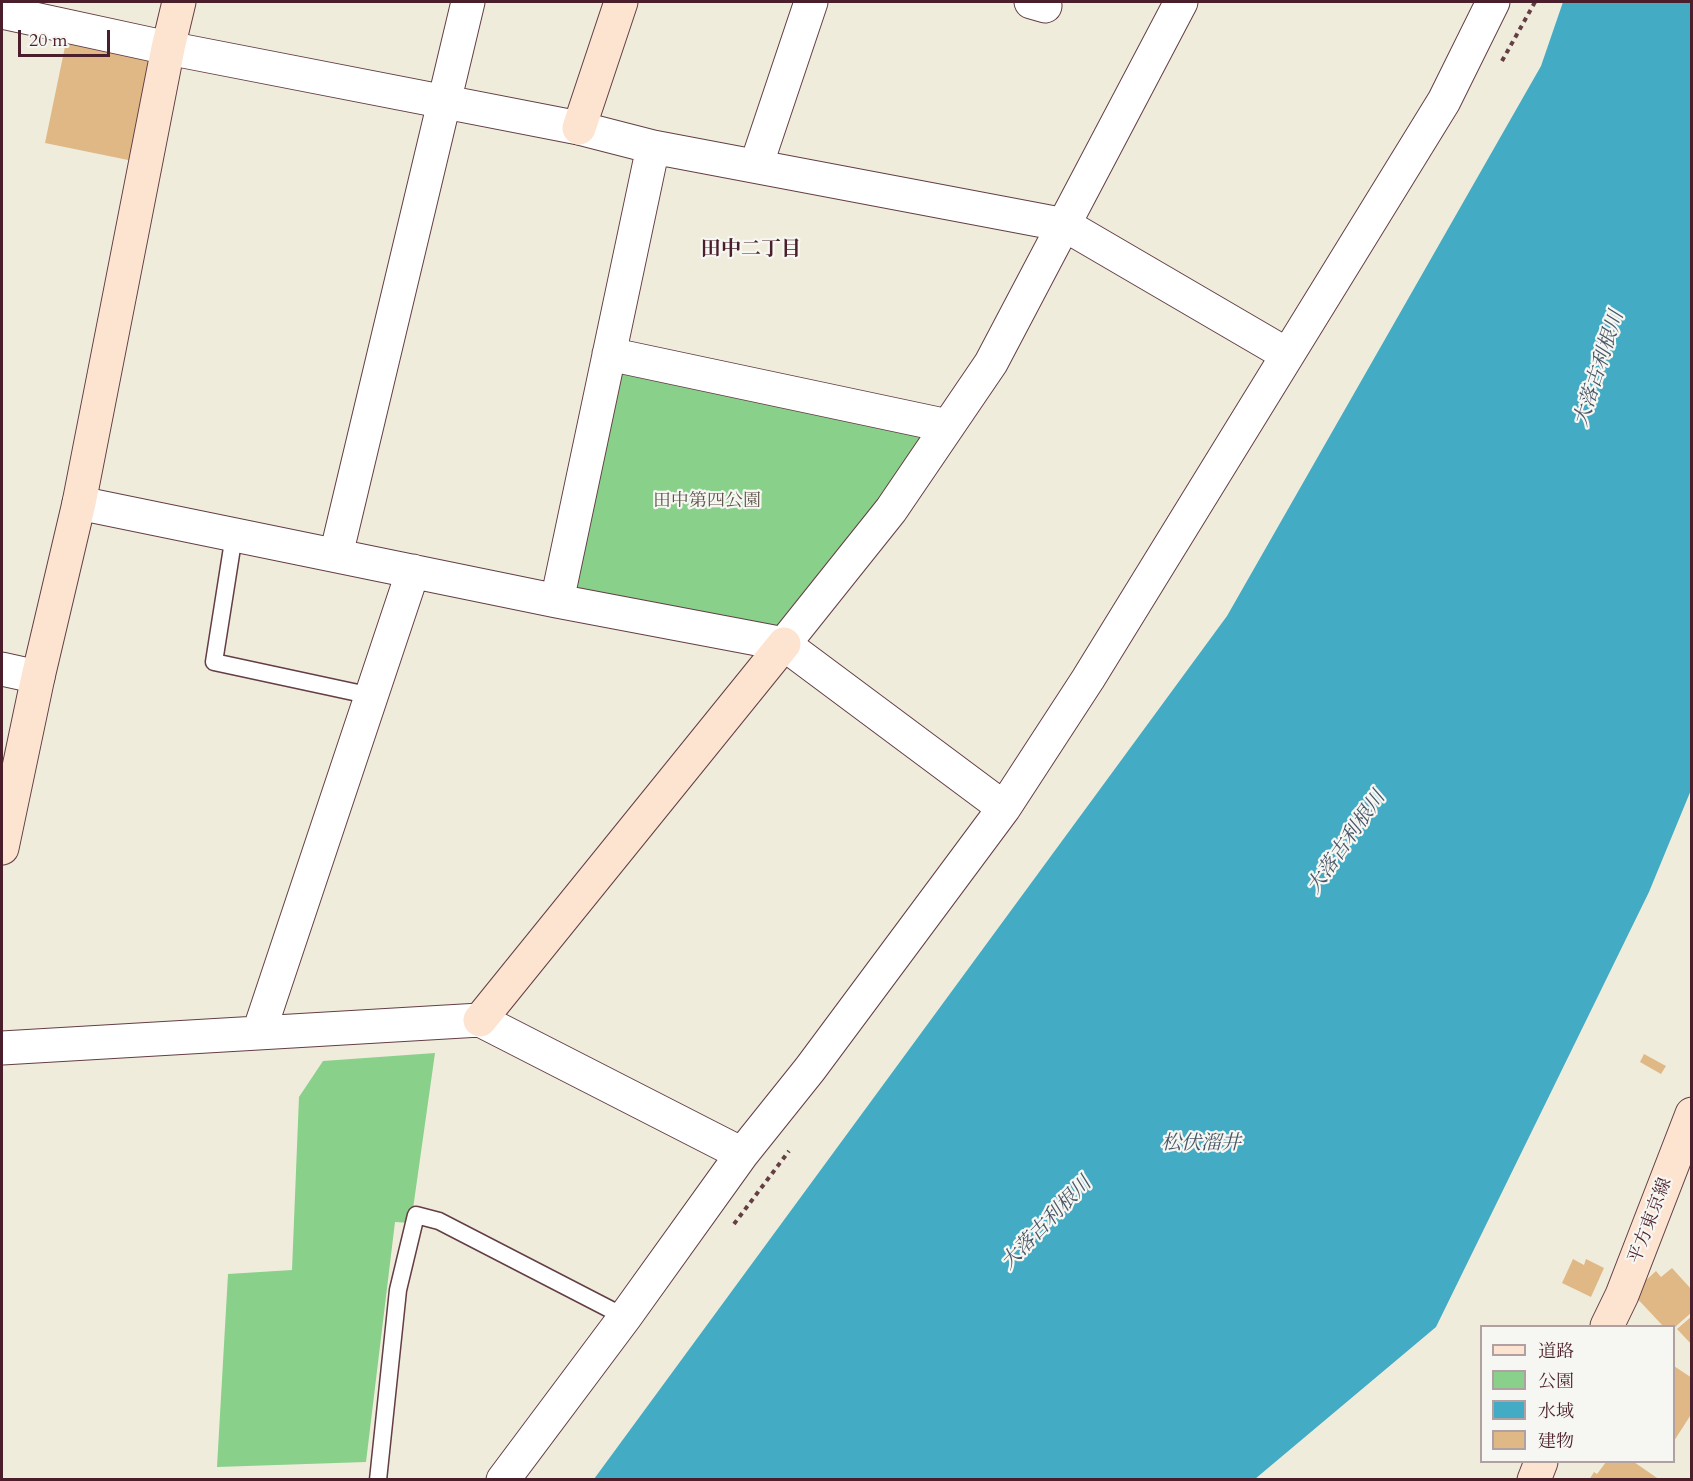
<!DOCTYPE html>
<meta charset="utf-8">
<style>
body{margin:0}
#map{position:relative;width:1693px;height:1481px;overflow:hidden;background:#f0ecdb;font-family:Cardo,"Noto Serif JP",serif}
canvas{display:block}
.frame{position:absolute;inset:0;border:3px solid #4a1f2b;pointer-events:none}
.legend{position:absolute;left:1480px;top:1325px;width:195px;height:138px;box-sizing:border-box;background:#f6f6f2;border:2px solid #b1a0a2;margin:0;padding:8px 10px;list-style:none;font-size:18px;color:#4a1f2b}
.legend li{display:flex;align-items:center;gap:12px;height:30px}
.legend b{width:30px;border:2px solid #b1a0a2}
.scale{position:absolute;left:18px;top:30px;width:92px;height:27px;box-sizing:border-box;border:3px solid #4a1f2b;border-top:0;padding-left:8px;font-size:18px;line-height:21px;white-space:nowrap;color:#4a1f2b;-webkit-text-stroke:4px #f6f6f2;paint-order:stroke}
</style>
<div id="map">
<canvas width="1693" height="1481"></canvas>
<div class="frame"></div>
<ul class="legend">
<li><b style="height:8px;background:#fde4d1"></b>道路</li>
<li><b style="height:16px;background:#89d08a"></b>公園</li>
<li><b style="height:16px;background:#44abc4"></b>水域</li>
<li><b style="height:16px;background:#e0b886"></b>建物</li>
</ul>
<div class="scale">20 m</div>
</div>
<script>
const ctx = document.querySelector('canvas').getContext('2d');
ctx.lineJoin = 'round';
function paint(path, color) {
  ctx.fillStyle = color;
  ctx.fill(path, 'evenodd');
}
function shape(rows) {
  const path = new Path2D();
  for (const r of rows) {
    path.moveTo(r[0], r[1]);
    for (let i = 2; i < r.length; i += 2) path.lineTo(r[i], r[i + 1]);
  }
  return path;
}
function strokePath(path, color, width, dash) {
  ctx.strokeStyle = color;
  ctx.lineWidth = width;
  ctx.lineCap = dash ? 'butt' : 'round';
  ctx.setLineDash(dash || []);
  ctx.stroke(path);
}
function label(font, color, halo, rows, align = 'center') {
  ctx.font = font + ' Cardo,"Noto Serif JP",serif';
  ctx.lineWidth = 4.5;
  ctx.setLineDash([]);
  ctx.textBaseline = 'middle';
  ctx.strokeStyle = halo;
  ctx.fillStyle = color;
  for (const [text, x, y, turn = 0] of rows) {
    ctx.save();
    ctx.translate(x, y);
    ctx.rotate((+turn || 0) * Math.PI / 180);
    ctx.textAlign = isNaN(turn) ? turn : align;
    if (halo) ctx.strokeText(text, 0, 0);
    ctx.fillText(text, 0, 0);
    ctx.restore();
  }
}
const green = shape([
 [609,354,948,426,784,644,557,601],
 [435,1053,411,1223,395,1222,366,1462,217,1467,228,1274,292,1270,299,1097,323,1061]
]);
const water = shape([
 [1563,2,1691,2,1691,790,1649,892,1436,1327,1255,1479,594,1479,1227,616,1541,66]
]);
const building = shape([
 [67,37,155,55,133,161,45,143],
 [1644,1054,1666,1066,1661,1074,1640,1062],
 [1573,1259,1584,1265,1586,1259,1604,1268,1591,1297,1562,1283],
 [1672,1268,1692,1290,1692,1312,1674,1328,1674,1326,1663,1326,1632,1293,1656,1271,1661,1277],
 [1692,1316,1692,1345,1677,1329],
 [1674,1366,1692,1378,1692,1413,1674,1441],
 [1606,1462,1634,1462,1660,1480,1589,1480,1594,1472,1597,1474]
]);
const path = shape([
 [1502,61,1535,2],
 [734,1224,789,1151]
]);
const lane = shape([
 [234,535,214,662,372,696],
 [378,1480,398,1290,416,1215,439,1221,625,1317]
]);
const street = shape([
 [1031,2,1045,6],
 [2,12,168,48,579,128,653,147,1065,225,1274,347,1287,356],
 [756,166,811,2],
 [609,354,948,426],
 [79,503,557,601,784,644,1004,808],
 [336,555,468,2],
 [557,601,653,147],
 [784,644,891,510,991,363,1181,2],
 [2,669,38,677],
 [259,1032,413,571],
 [2,1048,480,1020,742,1154],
 [503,1480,625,1317,742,1154,810,1069,1004,808,1088,679,1444,101,1493,2]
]);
const secondary = shape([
 [579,128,621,2],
 [2,848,38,677,79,503,168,48,179,2],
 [480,1020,784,644],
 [1607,1326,1622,1295,1692,1114],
 [1534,1480,1541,1462]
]);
const parkNames = [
 ["田中第四公園",707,502]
];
const streetNames = [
 ["平方東京線",1651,1221,-69]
];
const neighbourhoodNames = [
 ["田中二丁目",751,250]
];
const waterNames = [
 ["大落古利根川",1600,369,-72],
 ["大落古利根川",1347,843,-55],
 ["松伏溜井",1201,1144],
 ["大落古利根川",1047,1224,-46]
];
paint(green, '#89d08a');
paint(water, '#44abc4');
paint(building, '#e0b886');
strokePath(lane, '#633e45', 19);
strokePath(street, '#633e45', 35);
strokePath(secondary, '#633e45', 35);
strokePath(path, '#633e45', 4, [4.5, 4.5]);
strokePath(lane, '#fff', 16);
strokePath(street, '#fff', 33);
strokePath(secondary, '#fde4d1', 33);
label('18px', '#5d5448', '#f6f6f2', parkNames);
label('18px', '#4a1f2b', '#f6f6f2', streetNames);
label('bold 20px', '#4a1f2b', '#f6f6f2', neighbourhoodNames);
label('italic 20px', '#485768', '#f6f6f2', waterNames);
</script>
